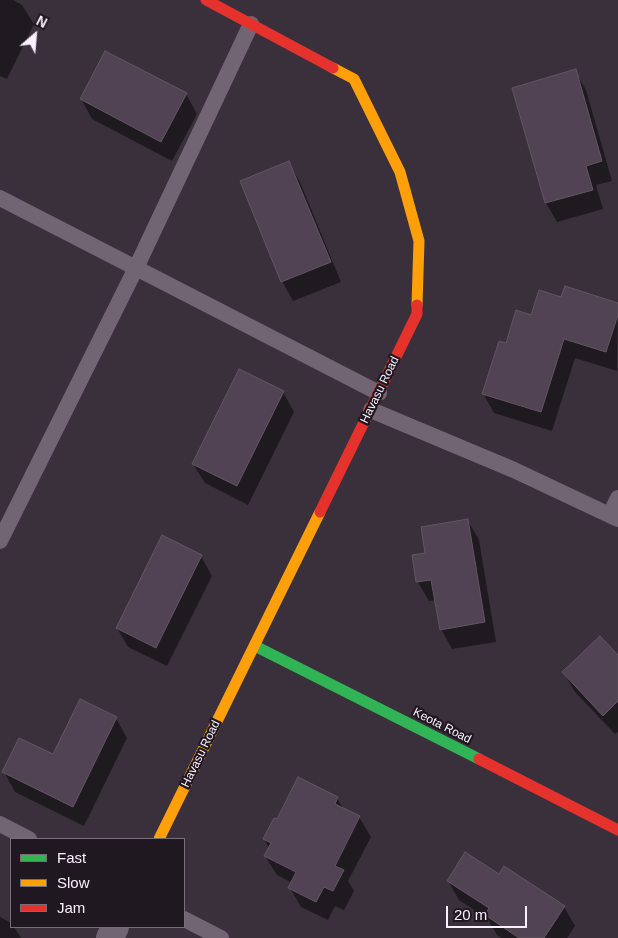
<!DOCTYPE html>
<style>
body{margin:0}
#map{position:relative;width:618px;height:938px;overflow:hidden;background:#3a303c;font-family:Arial,sans-serif}
canvas{display:block}
.legend{position:absolute;left:10px;top:838px;width:175px;height:90px;box-sizing:border-box;background:#201821;border:1px solid #776e79;margin:0;padding:6px 9px;list-style:none;font-size:15px;color:#faeffc}
.legend li{display:flex;align-items:center;gap:10px;height:25px}
.legend b{width:25px;border:1px solid #776e79}
.north{position:absolute;left:10px;top:10px;width:50px;height:50px;-webkit-text-stroke:4px #201821;paint-order:stroke;rotate:27deg;font-size:14px;font-weight:700;line-height:20px;text-align:center;color:#faeffc}
.north::after{content:'';display:block;margin:auto;width:18px;height:22px;background:#faeffc;clip-path:polygon(50% 0,100% 100%,50% 72%,0 100%)}
.scale{position:absolute;left:446px;top:906px;width:81px;height:22px;box-sizing:border-box;border:2px solid #faeffc;border-top:0;padding-left:6px;font-size:15px;line-height:18px;white-space:nowrap;color:#faeffc;-webkit-text-stroke:4px #201821;paint-order:stroke}
</style>
<div id="map">
<canvas width="618" height="938"></canvas>
<ul class="legend">
<li><b style="height:6px;background:#30b455"></b>Fast</li>
<li><b style="height:6px;background:#ff9f0a"></b>Slow</li>
<li><b style="height:6px;background:#e5322d"></b>Jam</li>
</ul>
<div class="north">N</div>
<div class="scale">20 m</div>
</div>
<script>
const ctx = document.querySelector('canvas').getContext('2d');
ctx.lineJoin = 'round';
function paint(path, color) {
  ctx.fillStyle = color;
  ctx.fill(path, 'evenodd');
}
function shape(rows) {
  const path = new Path2D();
  for (const r of rows) {
    path.moveTo(r[0], r[1]);
    for (let i = 2; i < r.length; i += 2) path.lineTo(r[i], r[i + 1]);
  }
  return path;
}
function strokePath(path, color, width, dash) {
  ctx.strokeStyle = color;
  ctx.lineWidth = width;
  ctx.lineCap = dash ? 'butt' : 'round';
  ctx.setLineDash(dash || []);
  ctx.stroke(path);
}
function label(font, color, halo, rows, align = 'center') {
  ctx.font = font + ' Arial,sans-serif';
  ctx.lineWidth = 4.5;
  ctx.setLineDash([]);
  ctx.textBaseline = 'middle';
  ctx.strokeStyle = halo;
  ctx.fillStyle = color;
  for (const [text, x, y, turn = 0] of rows) {
    ctx.save();
    ctx.translate(x, y);
    ctx.rotate((+turn || 0) * Math.PI / 180);
    ctx.textAlign = isNaN(turn) ? turn : align;
    if (halo) ctx.strokeText(text, 0, 0);
    ctx.fillText(text, 0, 0);
    ctx.restore();
  }
}
const shadow = shape([
 [0,0,13,0,22,5,34,24,7,79,0,76],
 [575,71,586,90,612,181,596,185,603,209,557,222,546,203,513,88],
 [186,94,197,114,172,161,92,119,81,99],
 [289,163,300,182,341,282,293,301,282,281],
 [618,304,617,371,575,358,552,431,494,413,483,393,506,345,532,316],
 [283,392,294,412,248,505,205,483,193,464],
 [468,521,479,540,496,642,452,649,441,629,436,600,429,601,418,582,426,554],
 [201,556,212,576,167,666,128,647,117,628],
 [618,657,618,732,615,734,575,692,564,673],
 [116,718,127,738,84,826,15,792,4,772,53,756],
 [337,798,344,810,359,817,371,837,348,881,354,891,344,910,335,906,328,920,301,907,290,888,292,883,277,875,265,856,269,848,264,839,277,821],
 [500,875,564,907,575,926,567,938,502,938,497,935,488,919,459,900,448,881],
 [0,917,11,923,11,927,14,927,21,938,0,938]
]);
const building = shape([
 [105,51,187,93,161,142,80,99,105,51],
 [576,69,602,161,586,166,593,190,545,203,512,88,576,69],
 [289,161,331,262,281,282,240,181,289,161],
 [565,286,618,303,618,315,606,352,564,339,541,412,482,394,499,341,506,343,516,310,531,315,539,290,561,297,565,286],
 [239,369,284,391,237,486,192,464,239,369],
 [468,519,485,622,440,630,431,580,416,582,412,555,425,553,421,527,468,519],
 [162,535,202,555,156,648,116,628,162,535],
 [600,636,618,655,618,701,603,716,562,672,600,636],
 [80,699,117,717,73,807,2,772,19,738,53,754,80,699],
 [298,777,338,797,335,804,360,816,335,866,344,870,333,891,324,887,316,902,288,888,296,872,264,856,271,843,263,839,274,818,277,819,298,777],
 [465,852,499,874,504,866,565,906,544,938,519,938,485,915,489,908,447,881,465,852]
]);
const lane = shape([
 [0,198,379,393],
 [371,410,514,470,618,519],
 [610,515,618,498],
 [0,541,136,268,251,24],
 [0,824,29,839],
 [184,919,221,938]
]);
const street = shape([
 [110,938,115,927]
]);
const fast = shape([
 [255,646,479,759]
]);
const slow = shape([
 [333,68,354,79,400,172,419,241,417,305],
 [159,839,320,512]
]);
const jam = shape([
 [206,0,333,68],
 [320,512,417,314,417,305],
 [479,759,618,830]
]);
const streetNames = [
 ["Havasu Road",380,390,-64],
 ["Keota Road",442,726,27],
 ["Havasu Road",201,754,-64]
];
paint(shadow, '#0007');
paint(building, '#524354');
strokePath(building, '#605761', 1);
strokePath(lane, '#716573', 16);
strokePath(street, '#716573', 28);
strokePath(fast, '#30b455', 11);
strokePath(slow, '#ff9f0a', 11);
strokePath(jam, '#e5322d', 11);
label('12px', '#faeffc', '#201821', streetNames);
</script>
